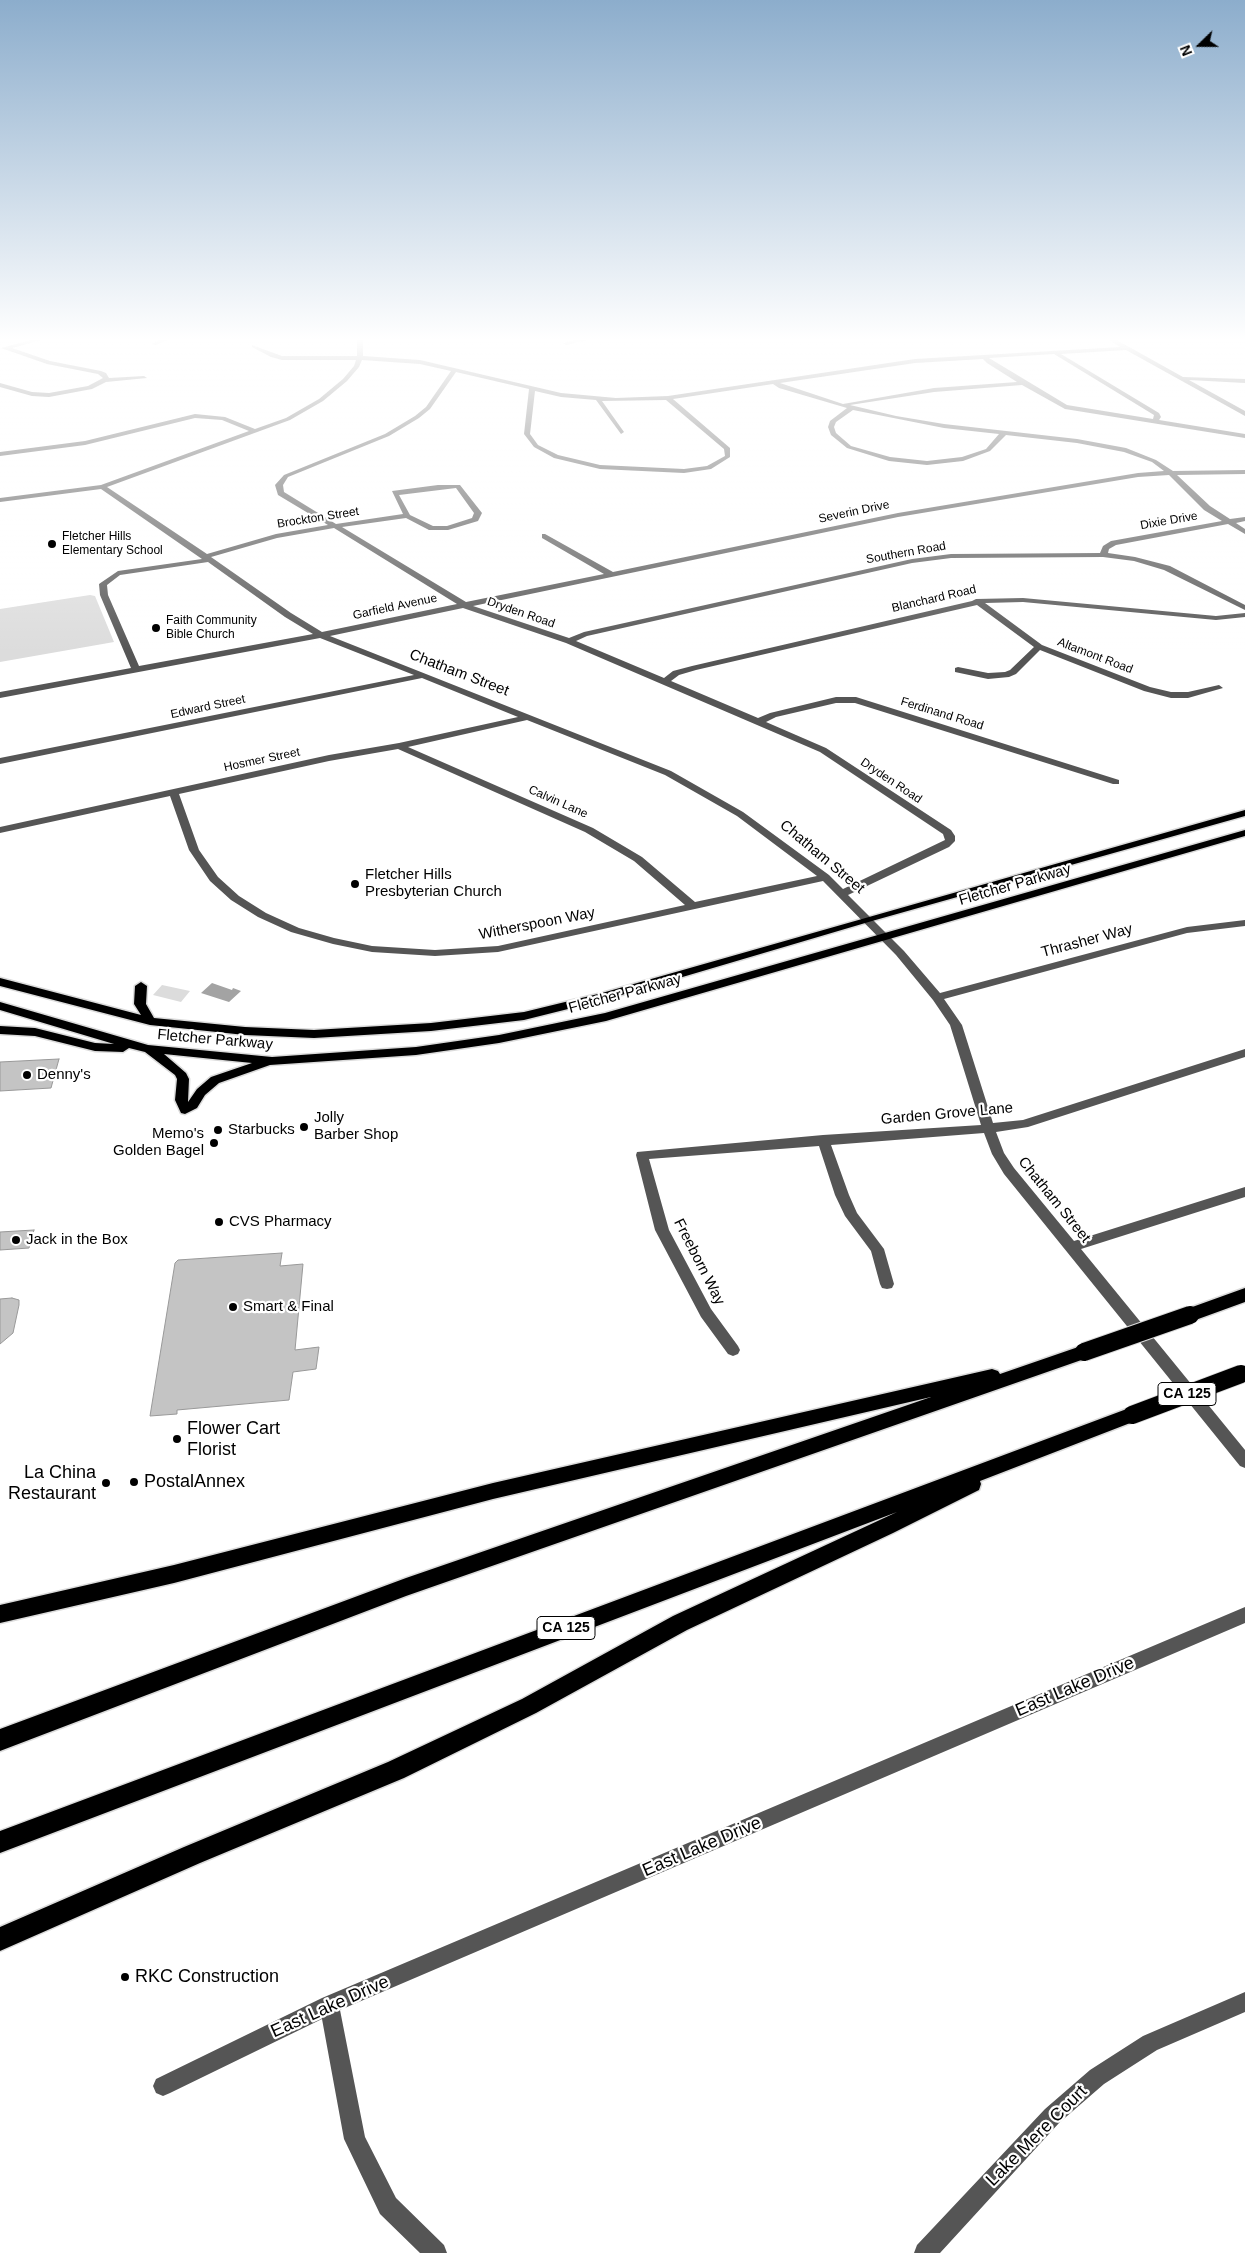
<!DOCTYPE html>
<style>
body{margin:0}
#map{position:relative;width:1245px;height:2253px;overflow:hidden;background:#fff;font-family:Arial,sans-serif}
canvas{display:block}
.north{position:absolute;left:1175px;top:20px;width:50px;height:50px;-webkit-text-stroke:4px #fff;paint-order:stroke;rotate:248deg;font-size:14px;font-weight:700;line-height:20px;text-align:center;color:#000}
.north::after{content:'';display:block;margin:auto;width:18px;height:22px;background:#000;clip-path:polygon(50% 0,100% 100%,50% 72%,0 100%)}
</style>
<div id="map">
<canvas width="1245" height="2253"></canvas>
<div class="north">N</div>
</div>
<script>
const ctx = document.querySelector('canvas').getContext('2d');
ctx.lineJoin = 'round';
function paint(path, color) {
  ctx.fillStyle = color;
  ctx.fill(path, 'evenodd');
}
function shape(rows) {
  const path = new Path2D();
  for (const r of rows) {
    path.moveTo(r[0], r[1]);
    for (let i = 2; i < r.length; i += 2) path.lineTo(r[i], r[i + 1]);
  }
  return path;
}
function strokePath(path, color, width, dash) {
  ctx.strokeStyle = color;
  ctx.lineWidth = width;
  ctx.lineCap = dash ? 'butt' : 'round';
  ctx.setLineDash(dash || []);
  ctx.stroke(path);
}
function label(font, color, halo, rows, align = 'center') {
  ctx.font = font + ' Arial,sans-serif';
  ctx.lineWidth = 4.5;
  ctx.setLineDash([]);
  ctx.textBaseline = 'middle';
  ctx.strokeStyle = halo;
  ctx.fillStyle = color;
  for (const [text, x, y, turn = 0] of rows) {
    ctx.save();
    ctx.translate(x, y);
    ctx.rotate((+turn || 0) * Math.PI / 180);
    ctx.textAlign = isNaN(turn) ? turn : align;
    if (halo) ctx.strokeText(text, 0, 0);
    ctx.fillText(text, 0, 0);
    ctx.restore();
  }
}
const green = shape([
 [90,595,95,596,114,642,0,662,0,609],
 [162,985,190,991,181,1002,153,995]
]);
const water = shape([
 [212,983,232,990,233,988,241,991,229,1002,201,993]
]);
const building = shape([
 [59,1059,51,1088,0,1091,0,1062,59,1059],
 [34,1230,29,1248,0,1250,0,1232,34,1230],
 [282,1253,280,1266,303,1264,295,1350,319,1347,316,1369,293,1372,289,1400,177,1410,177,1414,150,1416,175,1263,178,1260,282,1253],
 [12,1298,19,1300,19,1305,13,1333,0,1344,0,1299,12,1298]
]);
const minor = shape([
 [39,338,49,338,12,348,50,361,101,371,106,373,109,378,144,376,147,378,106,382,92,389,49,397,32,396,0,387,0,383,32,392,49,393,88,386,103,378,98,374,47,364,1,348,39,338],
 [164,338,172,338,156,345,151,344,164,338],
 [357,338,363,338,363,356,420,360,561,393,616,398,668,396,915,359,1120,347,1106,338,1113,338,1183,377,1245,379,1245,383,1189,380,1245,411,1245,416,1126,350,1061,354,1159,413,1161,417,1159,420,1245,434,1245,438,1065,409,1022,385,934,392,850,405,896,416,944,424,1077,439,1126,448,1156,460,1173,471,1245,470,1245,474,1177,475,1210,506,1230,519,1245,517,1245,521,1236,523,1245,529,1245,534,1228,524,1116,545,1109,549,1108,553,1135,557,1170,566,1245,605,1245,610,1164,570,1134,561,1103,557,951,558,912,563,587,636,576,641,664,678,673,671,692,666,972,601,976,599,1023,598,1216,616,1245,613,1245,617,1216,620,1023,602,985,603,1042,645,1150,687,1171,692,1188,692,1219,685,1223,688,1188,698,1171,698,1144,691,1040,650,1016,674,1009,677,988,679,955,672,955,668,958,667,988,673,1005,672,1010,670,1034,647,977,605,696,670,679,675,671,681,758,718,770,713,836,697,856,697,1119,780,1119,784,1113,784,855,703,836,703,776,717,766,722,826,748,951,830,955,836,955,841,949,847,848,895,904,951,940,993,1187,927,1245,920,1245,926,1187,933,944,999,962,1025,993,1123,1023,1120,1245,1049,1245,1057,1028,1127,996,1132,1004,1153,1014,1168,1074,1241,1245,1187,1245,1197,1081,1249,1245,1450,1245,1468,1240,1466,1004,1174,992,1154,984,1133,831,1145,849,1195,857,1213,884,1249,894,1284,892,1288,887,1289,882,1288,880,1284,871,1251,845,1216,835,1195,819,1146,649,1159,669,1230,711,1309,738,1346,740,1350,738,1354,733,1356,728,1354,701,1317,655,1230,636,1155,637,1152,823,1135,981,1125,950,1025,933,1000,896,955,823,881,498,952,435,956,372,952,333,944,291,932,258,917,231,900,210,881,189,850,170,796,0,833,0,827,329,755,399,743,518,717,422,678,0,764,0,758,414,675,320,638,0,698,0,692,131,668,100,595,99,584,118,571,202,559,101,489,0,502,0,498,101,485,249,431,222,420,195,418,85,445,0,456,0,452,85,441,195,414,225,417,255,429,286,418,319,399,343,379,354,366,356,360,282,360,271,357,252,347,252,345,282,356,357,356,357,338],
 [1054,354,1154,415,1153,419,1067,405,989,358,1054,354],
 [983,359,987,363,1017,382,934,388,843,404,780,383,915,363,983,359],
 [362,360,420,364,451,371,426,407,415,416,385,434,284,475,275,485,278,495,328,525,276,534,207,554,107,487,290,420,323,401,347,381,359,367,362,360],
 [456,372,529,389,524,434,534,447,554,458,600,469,684,473,711,469,730,457,730,448,673,399,773,384,779,388,847,408,830,421,828,427,831,435,847,448,889,461,927,465,963,461,990,451,1006,435,1077,443,1124,452,1152,462,1164,471,1138,473,898,513,613,572,545,534,542,534,542,538,604,574,466,602,342,527,406,518,429,530,448,530,478,521,482,513,460,485,438,485,392,491,403,514,336,524,284,492,283,485,288,477,389,436,419,418,430,409,456,372],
 [535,391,561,397,596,400,621,434,624,432,602,401,666,400,724,449,725,456,707,466,684,469,600,465,558,455,538,445,530,434,535,391],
 [853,410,944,428,999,434,986,449,962,457,927,461,890,457,851,446,836,433,834,427,836,422,853,410],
 [1169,475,1204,510,1222,521,1111,541,1103,546,1100,553,951,554,912,559,584,632,569,638,473,606,898,517,1138,477,1169,475],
 [456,488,474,513,472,518,447,526,433,526,410,515,399,495,456,488],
 [334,528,457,604,322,632,291,613,211,557,277,538,334,528],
 [208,562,285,617,313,634,139,666,108,595,107,585,120,575,208,562],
 [463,608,566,643,820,752,943,834,945,840,843,889,829,875,743,812,671,771,330,636,463,608],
 [527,720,665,775,737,816,817,876,695,902,642,857,593,828,408,747,527,720],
 [398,749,585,832,634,861,685,905,498,946,435,950,372,946,334,938,299,928,266,913,239,896,218,877,199,850,179,794,329,761,398,749],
 [584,338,596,338,566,345,563,343,584,338],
 [682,338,690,338,687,340,682,338],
 [771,338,814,338,811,340,774,340,771,338],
 [1245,1607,1245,1623,340,2010,365,2137,396,2198,444,2245,447,2253,420,2253,380,2214,344,2139,322,2019,170,2093,163,2096,156,2093,153,2086,156,2079,322,1998,1245,1607],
 [1245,1992,1245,2012,1157,2050,1104,2084,1059,2123,940,2253,914,2253,917,2245,1045,2109,1090,2070,1143,2036,1245,1992]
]);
const major = shape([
 [1245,810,1245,816,872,921,608,999,524,1020,431,1031,314,1038,245,1035,150,1025,0,986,0,978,141,1015,134,1004,135,986,141,982,147,986,146,1004,154,1018,245,1027,314,1030,431,1023,524,1012,602,993,1245,810],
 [1245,830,1245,836,606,1021,499,1043,416,1055,270,1065,219,1083,205,1095,197,1108,185,1114,181,1113,175,1100,177,1079,175,1075,145,1052,129,1048,123,1052,95,1051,35,1036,0,1034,0,1026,35,1028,95,1043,114,1044,0,1010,0,1002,148,1045,272,1057,416,1047,499,1035,605,1013,1245,830],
 [164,1054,252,1063,211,1077,197,1089,188,1102,189,1079,186,1073,164,1054]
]);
const highway = shape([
 [1245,1288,1245,1302,1190,1322,1184,1320,1182,1315,1184,1310,1245,1288],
 [1084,1345,1090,1347,1093,1352,1090,1357,406,1596,0,1751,0,1729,406,1578,931,1397,493,1499,174,1583,0,1623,0,1605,174,1565,493,1483,992,1369,998,1371,1000,1374,1084,1345],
 [1132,1407,1138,1410,1141,1415,1138,1420,980,1481,981,1484,979,1490,893,1533,687,1630,536,1713,404,1778,200,1863,0,1951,0,1927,184,1847,388,1762,522,1699,673,1616,897,1512,0,1853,0,1831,1132,1407]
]);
const highwayBridge = shape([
 [1084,1352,1190,1315],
 [1132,1415,1241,1374]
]);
const markers = [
 [52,544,5,"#000"],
 [156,628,5,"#000"],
 [355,884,5,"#000"],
 [27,1075,5,"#000"],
 [304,1127,5,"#000"],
 [218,1130,5,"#000"],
 [214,1143,5,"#000"],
 [219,1222,5,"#000"],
 [16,1240,5,"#000"],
 [233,1307,5,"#000"],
 [177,1439,5,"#000"],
 [134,1482,5,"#000"],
 [106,1483,5,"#000"],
 [125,1977,5,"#000"]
];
const farStreetnames = [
 ["Severin Drive",854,512,-12],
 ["Brockton Street",318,518,-9],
 ["Dixie Drive",1169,521,-10],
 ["Southern Road",906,553,-10],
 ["Blanchard Road",934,599,-13],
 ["Garfield Avenue",395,607,-12],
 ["Dryden Road",521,613,19],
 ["Altamont Road",1095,656,21],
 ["Edward Street",208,707,-12],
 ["Ferdinand Road",942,714,17],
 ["Hosmer Street",262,760,-12],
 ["Dryden Road",891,781,34],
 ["Calvin Lane",558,802,24]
];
const farPoinames = [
 ["Fletcher Hills",62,537],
 ["Elementary School",62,551],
 ["Faith Community",166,621],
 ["Bible Church",166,635]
];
const shields = [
 [1187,1394,58],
 [566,1628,58]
];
const shieldNames = [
 ["CA 125",1187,1394],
 ["CA 125",566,1628]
];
const streetNames = [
 ["Chatham Street",459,673,21],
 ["Chatham Street",822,857,40],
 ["Fletcher Parkway",1015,885,-16],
 ["Witherspoon Way",537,924,-11],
 ["Thrasher Way",1087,941,-15],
 ["Fletcher Parkway",625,994,-15],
 ["Fletcher Parkway",215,1040,5],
 ["Garden Grove Lane",947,1114,-5],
 ["Chatham Street",1054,1200,51],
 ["Freeborn Way",699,1262,63]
];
const poiNames = [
 ["Fletcher Hills",365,875],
 ["Presbyterian Church",365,892],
 ["Denny's",37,1075],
 ["Jolly",314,1118],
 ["Barber Shop",314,1135],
 ["Starbucks",228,1130],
 ["Memo's",204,1134,"right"],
 ["Golden Bagel",204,1151,"right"],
 ["CVS Pharmacy",229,1222],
 ["Jack in the Box",26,1240],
 ["Smart & Final",243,1307]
];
const nearPoinames = [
 ["Flower Cart",187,1429],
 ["Florist",187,1450],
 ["La China",96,1473,"right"],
 ["Restaurant",96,1494,"right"],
 ["PostalAnnex",144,1482],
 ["RKC Construction",135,1977]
];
const nearStreetnames = [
 ["East Lake Drive",1075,1687,-23],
 ["East Lake Drive",702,1847,-23],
 ["East Lake Drive",330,2007,-24],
 ["Lake Mere Court",1037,2136,-45]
];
paint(green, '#dcdcdc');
paint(water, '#a3a3a3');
paint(building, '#c4c4c4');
strokePath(building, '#999', 1);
strokePath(major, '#dbdbdb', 3);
strokePath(highway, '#dbdbdb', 3);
paint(minor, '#555');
paint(major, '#000');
paint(highway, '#000');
strokePath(highwayBridge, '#dbdbdb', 20, []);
strokePath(highwayBridge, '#000', 18);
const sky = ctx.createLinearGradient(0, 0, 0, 653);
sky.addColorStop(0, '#8cadcc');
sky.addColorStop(0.52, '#fff');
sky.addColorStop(1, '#ffffff00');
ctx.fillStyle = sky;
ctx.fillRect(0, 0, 1245, 653);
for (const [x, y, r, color] of markers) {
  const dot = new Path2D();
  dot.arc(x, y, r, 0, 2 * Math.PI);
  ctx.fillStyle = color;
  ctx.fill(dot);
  strokePath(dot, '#fff', 2);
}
label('12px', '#000', '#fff', farStreetnames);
label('12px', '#000', '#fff', farPoinames, 'left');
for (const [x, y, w] of shields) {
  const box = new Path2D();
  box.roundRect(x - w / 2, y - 11.5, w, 23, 4);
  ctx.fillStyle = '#fff';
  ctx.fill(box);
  strokePath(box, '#000', 1);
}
label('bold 14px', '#000', null, shieldNames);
label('15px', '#000', '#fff', streetNames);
label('15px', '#000', '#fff', poiNames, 'left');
label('18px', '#000', '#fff', nearPoinames, 'left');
label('18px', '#000', '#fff', nearStreetnames);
</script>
